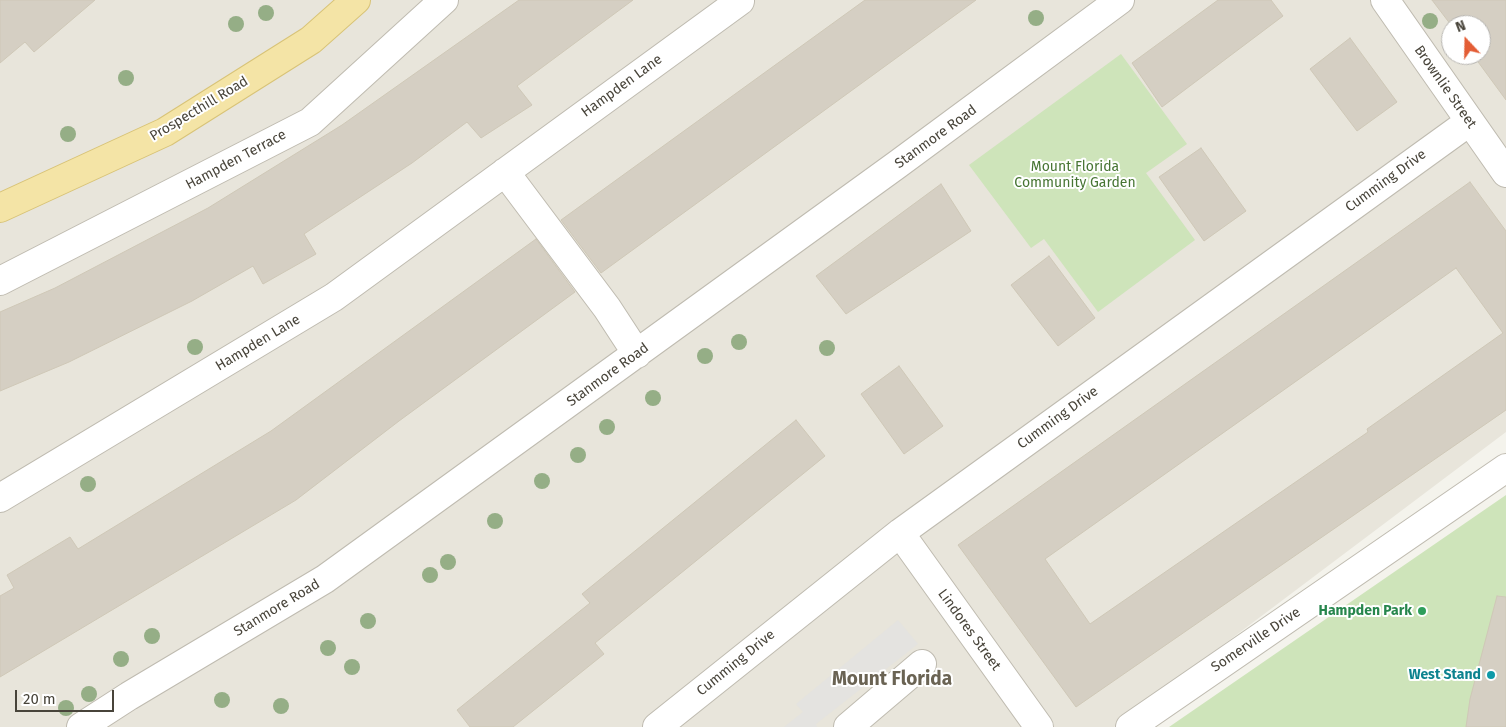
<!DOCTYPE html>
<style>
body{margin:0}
#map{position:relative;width:1506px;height:727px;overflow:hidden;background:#f4f3ec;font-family:"Fira Sans",sans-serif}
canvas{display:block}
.north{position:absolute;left:1441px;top:15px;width:50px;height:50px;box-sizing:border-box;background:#fff;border:1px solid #b6b4b0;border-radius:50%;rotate:339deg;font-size:14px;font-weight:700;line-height:20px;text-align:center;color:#48443a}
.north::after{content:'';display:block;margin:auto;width:18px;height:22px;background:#e35d35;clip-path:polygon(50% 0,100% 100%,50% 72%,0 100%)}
.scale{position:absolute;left:15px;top:690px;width:99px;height:22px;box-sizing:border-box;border:2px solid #48443a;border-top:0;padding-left:6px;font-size:15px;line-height:18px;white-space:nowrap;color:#48443a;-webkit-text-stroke:4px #fff;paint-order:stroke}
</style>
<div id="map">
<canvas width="1506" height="727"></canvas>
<div class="north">N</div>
<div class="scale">20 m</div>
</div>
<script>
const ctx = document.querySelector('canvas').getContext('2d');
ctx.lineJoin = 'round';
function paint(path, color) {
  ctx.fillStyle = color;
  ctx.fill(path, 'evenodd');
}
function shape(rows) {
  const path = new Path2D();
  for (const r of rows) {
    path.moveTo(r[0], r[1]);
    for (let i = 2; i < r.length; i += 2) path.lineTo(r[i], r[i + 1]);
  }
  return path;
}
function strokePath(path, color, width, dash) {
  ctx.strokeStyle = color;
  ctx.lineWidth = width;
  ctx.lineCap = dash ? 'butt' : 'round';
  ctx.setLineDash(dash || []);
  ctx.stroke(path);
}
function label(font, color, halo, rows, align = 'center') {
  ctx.font = font + ' "Fira Sans",sans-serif';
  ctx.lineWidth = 4;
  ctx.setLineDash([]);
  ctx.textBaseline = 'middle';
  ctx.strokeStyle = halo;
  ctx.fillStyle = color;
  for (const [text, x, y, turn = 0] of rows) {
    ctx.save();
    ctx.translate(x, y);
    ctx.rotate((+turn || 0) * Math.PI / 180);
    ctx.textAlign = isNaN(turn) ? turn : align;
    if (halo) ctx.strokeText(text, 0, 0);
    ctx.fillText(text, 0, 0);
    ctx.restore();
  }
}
const residential = shape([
 [0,0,1506,0,1506,432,1114,727,0,727],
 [1451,25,1481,25,1481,55,1451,55]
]);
const green = shape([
 [1121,54,1187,144,1146,173,1195,240,1098,312,1044,239,1031,248,969,165],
 [1506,495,1506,727,1169,727]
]);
const parking = shape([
 [898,620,918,644,816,724,817,727,784,727,803,712,796,704]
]);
const building = shape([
 [0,0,95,0,34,52,25,42,0,63,0,0],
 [519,0,633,0,517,86,532,105,481,138,467,122,412,163,304,234,316,254,263,284,253,266,192,301,69,362,0,391,0,312,55,288,208,208,342,125,519,0],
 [865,0,976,0,601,273,561,220,865,0],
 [1218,0,1271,0,1283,16,1162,107,1132,63,1218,0],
 [1432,0,1506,0,1506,100,1473,55,1481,55,1481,25,1451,25,1432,0],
 [1350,38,1397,102,1357,131,1310,69,1350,38],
 [1201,148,1246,211,1204,241,1159,177,1201,148],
 [1470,182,1506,231,1506,410,1076,707,958,545,1470,182],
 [1456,268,1503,333,1367,429,1368,432,1090,624,1045,559,1456,268],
 [941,184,971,231,846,314,816,276,941,184],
 [536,239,575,292,399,421,296,500,0,677,0,596,14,588,7,575,70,537,78,549,271,431,536,239],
 [1049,256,1095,318,1058,346,1011,285,1049,256],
 [899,366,943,426,904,454,861,394,899,366],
 [796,420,825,456,595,643,604,654,513,727,470,727,457,710,590,603,582,594,796,420],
 [1497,596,1506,597,1506,727,1466,727,1470,699,1497,596]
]);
const minor = shape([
 [1385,0,1506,173],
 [505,172,607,308,637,354],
 [0,281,310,122,444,0],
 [0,498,334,297,740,1],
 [900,533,1039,727],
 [81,727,129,696,325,579,898,164,1120,0],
 [657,727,900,533,1469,122],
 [848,727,922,664],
 [1130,727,1506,468]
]);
const major = shape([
 [0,208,165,132,311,40,356,0]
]);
const trees = [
 [266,13],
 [1036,18],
 [1430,21],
 [236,24],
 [126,78],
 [68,134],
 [739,342],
 [195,347],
 [827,348],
 [705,356],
 [653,398],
 [607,427],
 [578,455],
 [542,481],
 [88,484],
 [495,521],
 [448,562],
 [430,575],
 [368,621],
 [152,636],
 [328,648],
 [121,659],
 [352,667],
 [89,694],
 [222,700],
 [281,706],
 [66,708]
];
const markers = [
 [1422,611,5,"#2e9e5b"],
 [1491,675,5,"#0f9aa8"]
];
const streetNames = [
 ["Hampden Lane",622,86,-36],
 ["Brownlie Street",1445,87,55],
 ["Prospecthill Road",199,109,-31],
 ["Stanmore Road",936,137,-36],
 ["Hampden Terrace",236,160,-28],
 ["Cumming Drive",1386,181,-36],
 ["Hampden Lane",258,343,-31],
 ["Stanmore Road",608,375,-36],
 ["Cumming Drive",1058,418,-36],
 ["Stanmore Road",277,608,-31],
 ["Lindores Street",969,630,54],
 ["Somerville Drive",1256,640,-34],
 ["Cumming Drive",736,663,-39]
];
const parkNames = [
 ["Mount Florida",1075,167],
 ["Community Garden",1075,183]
];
const leisureNames = [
 ["Hampden Park",1412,611]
];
const cultureNames = [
 ["West Stand",1481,675]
];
const districtNames = [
 ["Mount Florida",892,680]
];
paint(residential, '#e8e5db');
paint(green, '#cee4ba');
paint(parking, '#e4e3e0');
paint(building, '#d5cfc3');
strokePath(building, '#cfc8b7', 1);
strokePath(minor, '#bfbbb0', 30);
strokePath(major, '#d8c377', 30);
strokePath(minor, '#fff', 28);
strokePath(major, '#f4e4a6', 28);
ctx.fillStyle = '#95ae86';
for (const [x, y] of trees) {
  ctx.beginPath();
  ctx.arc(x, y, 8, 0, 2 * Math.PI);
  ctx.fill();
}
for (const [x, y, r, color] of markers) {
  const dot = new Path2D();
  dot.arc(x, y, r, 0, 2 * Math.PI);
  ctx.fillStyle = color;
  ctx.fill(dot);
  strokePath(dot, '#fff', 2);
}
label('14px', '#48443a', '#fff', streetNames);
label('14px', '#477533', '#fff', parkNames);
label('bold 14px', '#27864d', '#fff', leisureNames, 'right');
label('bold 14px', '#0d838f', '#fff', cultureNames, 'right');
label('bold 19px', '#6a6353', '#fff', districtNames);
</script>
